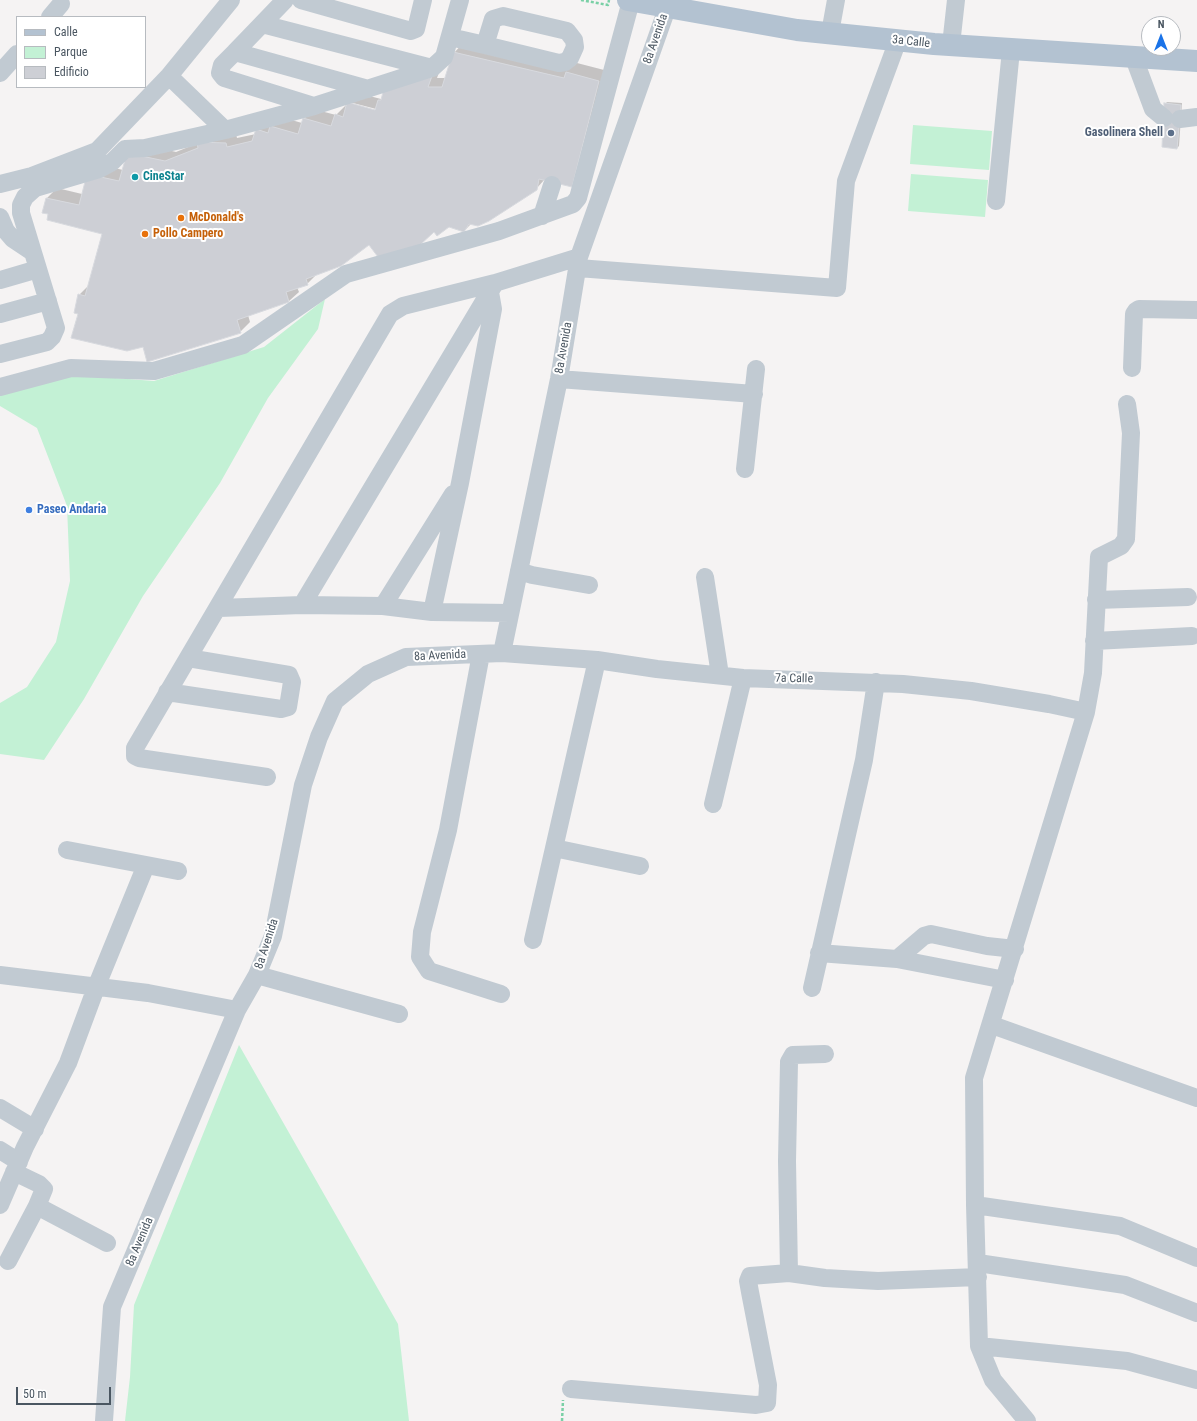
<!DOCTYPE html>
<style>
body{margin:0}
#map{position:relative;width:1197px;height:1421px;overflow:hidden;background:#f5f3f3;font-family:"Roboto Condensed",sans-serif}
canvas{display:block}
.legend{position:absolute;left:16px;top:16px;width:130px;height:72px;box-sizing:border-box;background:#fff;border:1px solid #b7bbc0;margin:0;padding:5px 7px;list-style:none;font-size:12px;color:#4a5661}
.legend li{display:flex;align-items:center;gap:8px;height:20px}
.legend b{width:20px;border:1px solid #b7bbc0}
.north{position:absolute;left:1141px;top:16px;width:40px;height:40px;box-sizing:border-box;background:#fff;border:1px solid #b7bbc0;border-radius:50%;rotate:0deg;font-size:11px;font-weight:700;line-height:16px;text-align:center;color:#4a5661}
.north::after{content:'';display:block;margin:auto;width:14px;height:18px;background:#1a73e8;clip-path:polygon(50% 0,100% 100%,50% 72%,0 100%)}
.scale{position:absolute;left:16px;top:1387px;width:95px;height:18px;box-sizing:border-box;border:2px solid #4a5661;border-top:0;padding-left:5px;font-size:12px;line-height:14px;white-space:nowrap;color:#4a5661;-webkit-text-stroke:3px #fff;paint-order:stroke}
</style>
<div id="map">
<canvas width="1197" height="1421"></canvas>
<ul class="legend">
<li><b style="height:5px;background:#b3c2d1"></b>Calle</li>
<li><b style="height:11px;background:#c3f1d5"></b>Parque</li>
<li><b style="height:11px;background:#cdcfd5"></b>Edificio</li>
</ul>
<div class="north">N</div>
<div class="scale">50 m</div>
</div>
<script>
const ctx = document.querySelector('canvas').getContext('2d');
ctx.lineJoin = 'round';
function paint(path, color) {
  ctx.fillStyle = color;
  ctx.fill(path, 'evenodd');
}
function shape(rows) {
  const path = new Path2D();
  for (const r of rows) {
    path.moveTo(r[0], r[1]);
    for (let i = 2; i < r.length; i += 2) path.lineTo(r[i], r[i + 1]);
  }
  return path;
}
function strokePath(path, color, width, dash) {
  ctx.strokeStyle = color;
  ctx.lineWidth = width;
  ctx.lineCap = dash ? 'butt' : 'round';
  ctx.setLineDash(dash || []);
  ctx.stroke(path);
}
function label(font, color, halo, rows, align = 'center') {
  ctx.font = font + ' "Roboto Condensed",sans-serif';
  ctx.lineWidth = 4;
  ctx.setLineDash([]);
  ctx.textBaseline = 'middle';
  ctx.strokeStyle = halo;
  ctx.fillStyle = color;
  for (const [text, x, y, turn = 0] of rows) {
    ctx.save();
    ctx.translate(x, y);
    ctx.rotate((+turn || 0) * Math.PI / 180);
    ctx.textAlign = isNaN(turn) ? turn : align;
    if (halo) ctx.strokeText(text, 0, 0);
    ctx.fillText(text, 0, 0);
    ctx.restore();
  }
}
const green = shape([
 [913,125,992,131,989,170,910,164],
 [911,174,988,180,985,217,908,211],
 [325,299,318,329,268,398,220,483,143,596,84,699,44,760,0,754,0,703,27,687,56,642,70,581,67,506,37,428,0,406,0,393,76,375,154,381,264,347],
 [239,1045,398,1324,409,1421,125,1421,130,1377,134,1305]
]);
const shadow = shape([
 [463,43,577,63,608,71,582,176,545,179,536,189,472,223,464,231,449,226,434,231,369,243,317,274,307,284,297,287,299,292,289,301,248,315,250,322,240,332,143,345,79,314,79,295,89,285,103,233,44,212,47,198,57,188,82,194,98,164,123,170,138,143,176,152,198,143,236,134,237,138,256,134,257,130,281,117,302,123,304,119,313,109,336,115,346,105,347,106,358,93,381,99,441,67,437,78,446,78,454,53],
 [353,103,380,110,380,112,353,105],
 [1167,102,1182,103,1179,146,1177,148,1165,104]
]);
const building = shape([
 [453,52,564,78,566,72,599,81,572,187,539,179,537,190,489,221,478,226,469,224,464,232,449,227,437,236,434,232,420,245,378,257,369,245,341,266,306,279,308,285,286,292,289,302,237,320,241,333,147,362,143,347,127,351,71,338,78,314,74,313,78,294,85,296,102,234,47,220,48,214,42,213,46,198,79,205,87,174,119,181,127,153,165,161,198,148,197,142,226,143,227,147,252,141,256,129,268,133,270,126,298,134,303,118,331,126,335,114,343,117,347,102,375,110,378,100,381,100,383,92,432,76,428,87,442,87,453,52],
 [1164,103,1181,105,1177,149,1162,147,1164,103]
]);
const path = shape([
 [581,0,608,5,609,0],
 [562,1421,563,1400]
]);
const minor = shape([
 [285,0,262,24,432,68],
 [301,0,411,31,416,29,423,0],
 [50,17,61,4],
 [262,24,235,52,368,89],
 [830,33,836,0],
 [450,37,485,45,559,63,565,62,570,58,575,47,574,40,567,31,503,16,493,19,485,45],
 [951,45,956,0],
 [235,52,222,65,220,73,224,78,314,106],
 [1134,58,1153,109,1164,118],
 [0,73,17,54],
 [169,76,225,130],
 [1180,119,1197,117],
 [0,184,32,176,97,151,169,76,231,0],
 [35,188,99,169,112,162,125,149,145,148,225,130,314,106,432,68,444,57,460,0],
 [996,201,1011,50],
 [542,216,552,185],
 [0,217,6,231,13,239,31,251],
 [578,268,837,288,846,181,898,40],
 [0,280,38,269],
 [0,314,48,301],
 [0,354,47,342,52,337,56,328,21,213,21,205,25,197,35,188,33,177],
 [1132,368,1134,314,1136,311,1139,309,1197,310],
 [559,379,754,394],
 [0,387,71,368,154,371,243,345,346,274,499,231,573,204,578,198,631,1],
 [745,469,756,369],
 [519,571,532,575,589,585],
 [705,577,720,675],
 [1096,600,1188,597],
 [302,605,495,283],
 [383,606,453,494],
 [219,608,302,605,383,606,432,612,510,613],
 [432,612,460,483,493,309,490,292],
 [1094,641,1192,636],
 [502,653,559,379,579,257,670,0],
 [481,654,448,830,422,932,420,957,429,971,501,994],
 [167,692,281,709,288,707,292,682,289,675,188,658],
 [267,777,139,758,135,756,135,748,390,314,403,306,495,283,579,257],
 [713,804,743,678],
 [554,848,640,866],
 [67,850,178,871],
 [533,940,597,660],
 [819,953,897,959,1005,980],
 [897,959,924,936,931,934,987,946,1015,949],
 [0,975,148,993,237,1010],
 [257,975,399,1014],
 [812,988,864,760,876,682],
 [992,1025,1197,1098],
 [0,1108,35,1129],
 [0,1150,19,1162],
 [0,1205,25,1147,68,1063,97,985,146,865],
 [975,1205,1120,1226,1197,1258],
 [37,1206,107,1243],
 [8,1261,37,1206,44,1189,39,1184,14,1172],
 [978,1263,1125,1285,1197,1313],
 [789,1273,787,1161,789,1062,793,1055,825,1054],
 [979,1346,1127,1361,1197,1380],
 [571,1389,756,1405,767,1403,768,1385,750,1292,748,1281,750,1276,789,1273,825,1278,878,1281,978,1277],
 [104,1421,112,1307,237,1010,257,975,273,936,303,785,319,737,335,701,368,674,406,657,502,653,597,660,657,669,743,678,903,684,971,691,1049,704,1086,712],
 [1027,1421,993,1380,979,1346,975,1205,974,1078,1086,712,1093,673,1099,557,1121,546,1126,539,1131,433,1127,404]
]);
const major = shape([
 [628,0,797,30,934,44,1197,61]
]);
const markers = [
 [1171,133,4,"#5c6f8a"],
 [135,177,4,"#0f9aa8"],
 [181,218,4,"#e8710a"],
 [145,234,4,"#e8710a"],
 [29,510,4,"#3f7fe0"]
];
const streetNames = [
 ["8a Avenida",656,39,-71],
 ["3a Calle",911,42,6],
 ["8a Avenida",564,348,-80],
 ["8a Avenida",440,656,-3],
 ["7a Calle",794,679,1],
 ["8a Avenida",267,944,-72],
 ["8a Avenida",140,1242,-67]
];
const serviceNames = [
 ["Gasolinera Shell",1163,133]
];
const cultureNames = [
 ["CineStar",143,177]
];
const foodNames = [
 ["McDonald's",189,218],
 ["Pollo Campero",153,234]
];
const shopNames = [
 ["Paseo Andaria",37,510]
];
paint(green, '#c3f1d5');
paint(shadow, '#0003');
paint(building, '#cdcfd5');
strokePath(building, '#d7d9de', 1);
strokePath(path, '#7ad0a6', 2.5, [3, 2]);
strokePath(minor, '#c1cad2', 18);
strokePath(major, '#b3c2d1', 22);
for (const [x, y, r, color] of markers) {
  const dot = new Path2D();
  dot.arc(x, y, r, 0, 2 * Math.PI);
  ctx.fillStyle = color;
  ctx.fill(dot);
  strokePath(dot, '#fff', 1.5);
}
label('12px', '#4a5661', '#fff', streetNames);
label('bold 12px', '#4e5e75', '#fff', serviceNames, 'right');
label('bold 12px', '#0d838f', '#fff', cultureNames, 'left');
label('bold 12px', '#c56008', '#fff', foodNames, 'left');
label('bold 12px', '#366cbe', '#fff', shopNames, 'left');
</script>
